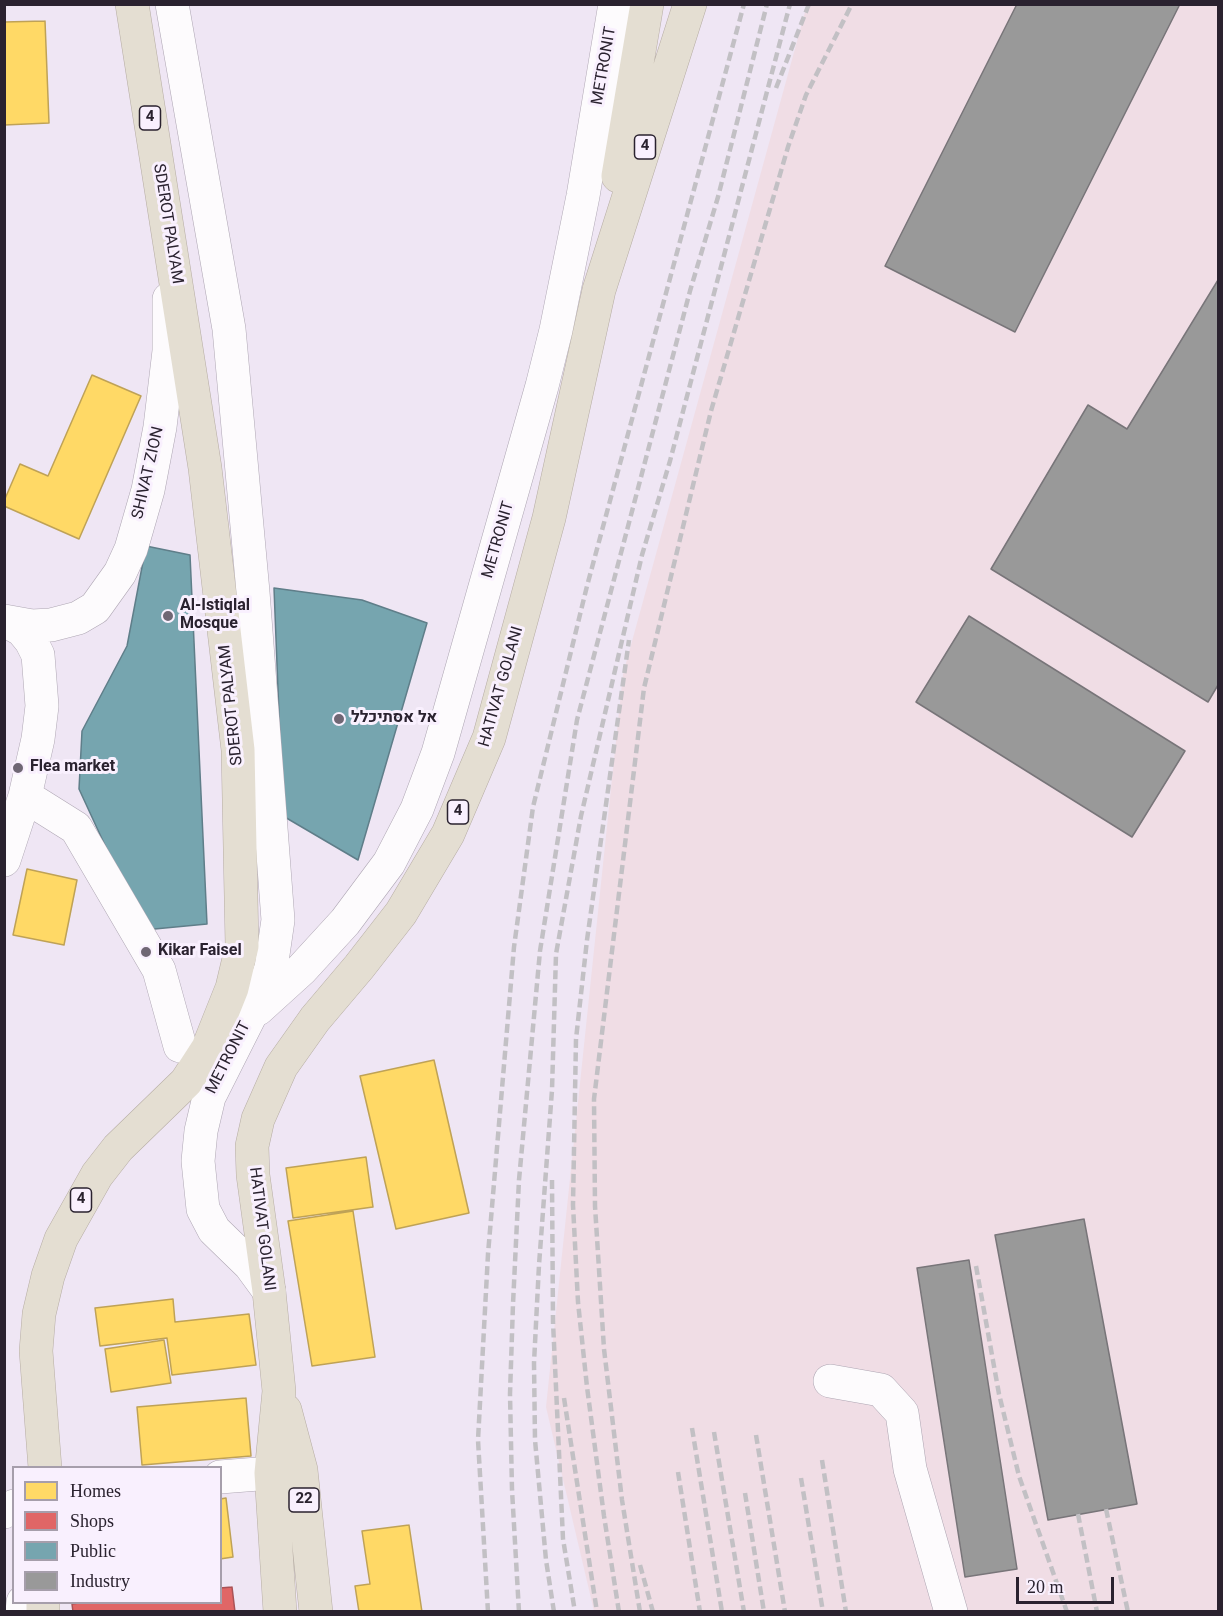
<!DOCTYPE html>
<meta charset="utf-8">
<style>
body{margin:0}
#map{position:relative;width:1223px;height:1616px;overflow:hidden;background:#efe6f4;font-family:Georgia,serif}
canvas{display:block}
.frame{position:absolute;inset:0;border:6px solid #2a222f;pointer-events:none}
.legend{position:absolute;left:12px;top:1466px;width:210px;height:138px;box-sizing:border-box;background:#f9f0fe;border:2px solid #a69eab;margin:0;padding:8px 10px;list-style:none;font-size:18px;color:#2a222f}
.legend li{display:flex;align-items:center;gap:12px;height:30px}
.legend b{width:30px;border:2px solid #a69eab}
.scale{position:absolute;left:1016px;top:1577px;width:98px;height:27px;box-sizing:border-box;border:3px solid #2a222f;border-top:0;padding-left:8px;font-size:18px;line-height:21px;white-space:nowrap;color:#2a222f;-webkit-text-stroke:4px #f9f0fe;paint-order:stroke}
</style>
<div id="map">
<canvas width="1223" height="1616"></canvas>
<div class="frame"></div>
<ul class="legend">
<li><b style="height:16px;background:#ffd966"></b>Homes</li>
<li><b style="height:16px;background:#e06666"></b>Shops</li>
<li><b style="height:16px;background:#76a5af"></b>Public</li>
<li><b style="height:16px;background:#999"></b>Industry</li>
</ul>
<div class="scale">20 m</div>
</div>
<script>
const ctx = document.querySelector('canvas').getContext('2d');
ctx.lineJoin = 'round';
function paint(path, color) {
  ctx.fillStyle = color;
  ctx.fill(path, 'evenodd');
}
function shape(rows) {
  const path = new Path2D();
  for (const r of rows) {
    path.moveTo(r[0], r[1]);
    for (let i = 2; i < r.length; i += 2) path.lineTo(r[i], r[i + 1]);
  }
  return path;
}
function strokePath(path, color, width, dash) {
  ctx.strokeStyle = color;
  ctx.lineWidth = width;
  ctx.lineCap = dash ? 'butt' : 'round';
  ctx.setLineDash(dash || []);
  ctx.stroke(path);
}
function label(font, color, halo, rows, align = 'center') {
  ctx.font = font + ' Georgia,Heebo,serif';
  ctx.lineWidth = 6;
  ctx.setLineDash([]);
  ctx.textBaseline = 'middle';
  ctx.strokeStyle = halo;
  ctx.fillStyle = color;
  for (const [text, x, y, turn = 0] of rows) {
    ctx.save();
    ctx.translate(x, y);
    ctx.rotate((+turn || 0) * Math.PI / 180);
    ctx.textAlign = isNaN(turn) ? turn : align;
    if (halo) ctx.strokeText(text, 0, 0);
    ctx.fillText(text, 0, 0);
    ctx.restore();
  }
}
const industrial = shape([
 [807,5,1218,5,1218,1611,594,1611,546,1407,623,674]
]);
const homes = shape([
 [45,21,49,123,4,125,4,22,45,21],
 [92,375,141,396,79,539,4,506,4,501,20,464,48,476,92,375],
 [27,869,77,880,64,945,13,935,27,869],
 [434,1060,469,1213,396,1229,360,1076,434,1060],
 [366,1157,373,1207,293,1218,286,1168,366,1157],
 [353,1211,375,1357,312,1366,288,1221,353,1211],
 [173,1299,175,1322,249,1314,256,1365,172,1375,167,1338,100,1346,95,1308,173,1299],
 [164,1340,171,1383,111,1392,105,1349,164,1340],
 [246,1398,251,1456,142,1465,137,1407,246,1398],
 [226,1498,233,1557,220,1559,220,1499,226,1498],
 [409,1525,422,1612,359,1612,355,1586,370,1584,362,1531,409,1525]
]);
const shops = shape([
 [232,1587,235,1612,73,1612,72,1604,86,1602,220,1602,220,1588,232,1587]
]);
const public = shape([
 [146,546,190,555,207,924,144,930,79,789,82,731,127,646,146,546],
 [274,588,362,600,427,623,358,860,283,816,274,588]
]);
const industry = shape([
 [1017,4,1180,4,1015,332,885,266,1017,4],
 [1218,280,1218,685,1208,702,991,569,1088,405,1127,429,1218,280],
 [969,616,1185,751,1132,837,916,702,969,616],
 [1084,1219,1137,1504,1048,1520,995,1235,1084,1219],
 [969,1260,1017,1569,965,1577,917,1268,969,1260]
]);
const minor = shape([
 [172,4,229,329,253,592,278,920,271,968,263,990,209,1097,201,1131,198,1161,203,1209,214,1230,250,1265,269,1291],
 [4,621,32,626,51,625,78,618,95,608,120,573,131,549,148,490,160,427,169,351,169,299],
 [25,796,76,828,159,970,180,1046],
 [4,860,25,796,38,739,42,706,38,655,31,641,22,630,8,622],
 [258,1009,301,970,345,922,389,863,417,809,438,753,542,386,556,330,583,196,615,4],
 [830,1381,881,1390,902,1413,910,1469,951,1612],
 [220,1477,271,1473],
 [4,1512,14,1506],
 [22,1612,23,1602]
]);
const highway = shape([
 [618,176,647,4],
 [285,1410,301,1470,316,1612],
 [45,1468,36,1351,39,1314,48,1276,61,1239,97,1175,118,1148,186,1082,208,1048,232,988,242,946,238,750,205,468,132,4],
 [43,1612,43,1602],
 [280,1612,271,1473,279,1391,269,1291,253,1175,252,1146,258,1119,281,1067,315,1019,359,967,401,913,448,834,489,738,549,518,599,290,690,4]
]);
const rail = shape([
 [776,88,809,4],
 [552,1180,553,1322,563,1539,575,1612],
 [976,1266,999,1394,1019,1476,1067,1612],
 [564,1398,597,1612],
 [692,1428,722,1612],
 [714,1432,744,1612],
 [756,1435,785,1612],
 [822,1460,846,1612],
 [678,1472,700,1612],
 [801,1478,823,1612],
 [745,1493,764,1612],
 [1106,1509,1128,1612],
 [1078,1514,1097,1612],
 [640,1565,653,1612],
 [488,1612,478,1440,488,1254,514,947,533,807,587,586,744,4],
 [519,1612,512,1490,510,1394,513,1304,519,1180,540,951,577,720,690,291,718,197,767,4],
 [554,1612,546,1560,535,1440,534,1363,539,1265,552,1090,556,954,581,816,642,555,670,461,790,4],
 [619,1612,604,1516,587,1387,578,1302,573,1205,576,1039,587,940,629,640],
 [640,1612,622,1500,604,1349,595,1206,594,1099,644,688,711,411,788,147,806,95,852,4]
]);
const markers = [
 [168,616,6,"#6f6774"],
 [339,719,6,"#6f6774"],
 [18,768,6,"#6f6774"],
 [146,952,6,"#6f6774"]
];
const shields = [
 [150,118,21],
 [645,147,21],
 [458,812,21],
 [81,1200,21],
 [304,1500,30]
];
const shieldNames = [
 ["4",150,118],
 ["4",645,147],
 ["4",458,812],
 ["4",81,1200],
 ["22",304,1500]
];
const streetNames = [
 ["METRONIT",605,66,-80],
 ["SDEROT PALYAM",167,224,81],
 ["SHIVAT ZION",149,473,-77],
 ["METRONIT",499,540,-74],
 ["HATIVAT GOLANI",502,687,-74],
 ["SDEROT PALYAM",232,705,-96],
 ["METRONIT",229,1058,-63],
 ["HATIVAT GOLANI",261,1229,83]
];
const poiNames = [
 ["Al-Istiqlal",180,607],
 ["Mosque",180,625],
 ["אל אסתיכלל",351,719],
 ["Flea market",30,768],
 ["Kikar Faisel",158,952]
];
paint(industrial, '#f0dde5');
paint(homes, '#ffd966');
strokePath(homes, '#bfa256', 1.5);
paint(shops, '#e06666');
strokePath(shops, '#a95256', 1.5);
paint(public, '#76a5af');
strokePath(public, '#5f7e89', 1.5);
paint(industry, '#999');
strokePath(industry, '#787579', 1.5);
strokePath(minor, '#aea6b3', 34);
strokePath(highway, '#b6ada4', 34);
strokePath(minor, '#fdfbfd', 33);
strokePath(highway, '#e4ded2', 33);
strokePath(rail, '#c2c0c4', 4.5, [9, 4.5]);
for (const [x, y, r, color] of markers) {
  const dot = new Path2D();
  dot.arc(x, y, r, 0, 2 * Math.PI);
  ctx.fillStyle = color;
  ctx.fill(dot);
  strokePath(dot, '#f9f0fe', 2);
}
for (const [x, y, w] of shields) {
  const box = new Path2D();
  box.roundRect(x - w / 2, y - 12, w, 24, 4.5);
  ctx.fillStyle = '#f9f0fe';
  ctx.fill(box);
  strokePath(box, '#2a222f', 1.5);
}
label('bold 15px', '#2a222f', null, shieldNames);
label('16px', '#2a222f', '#f9f0fe', streetNames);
label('bold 16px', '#2a222f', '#f9f0fe', poiNames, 'left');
</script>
